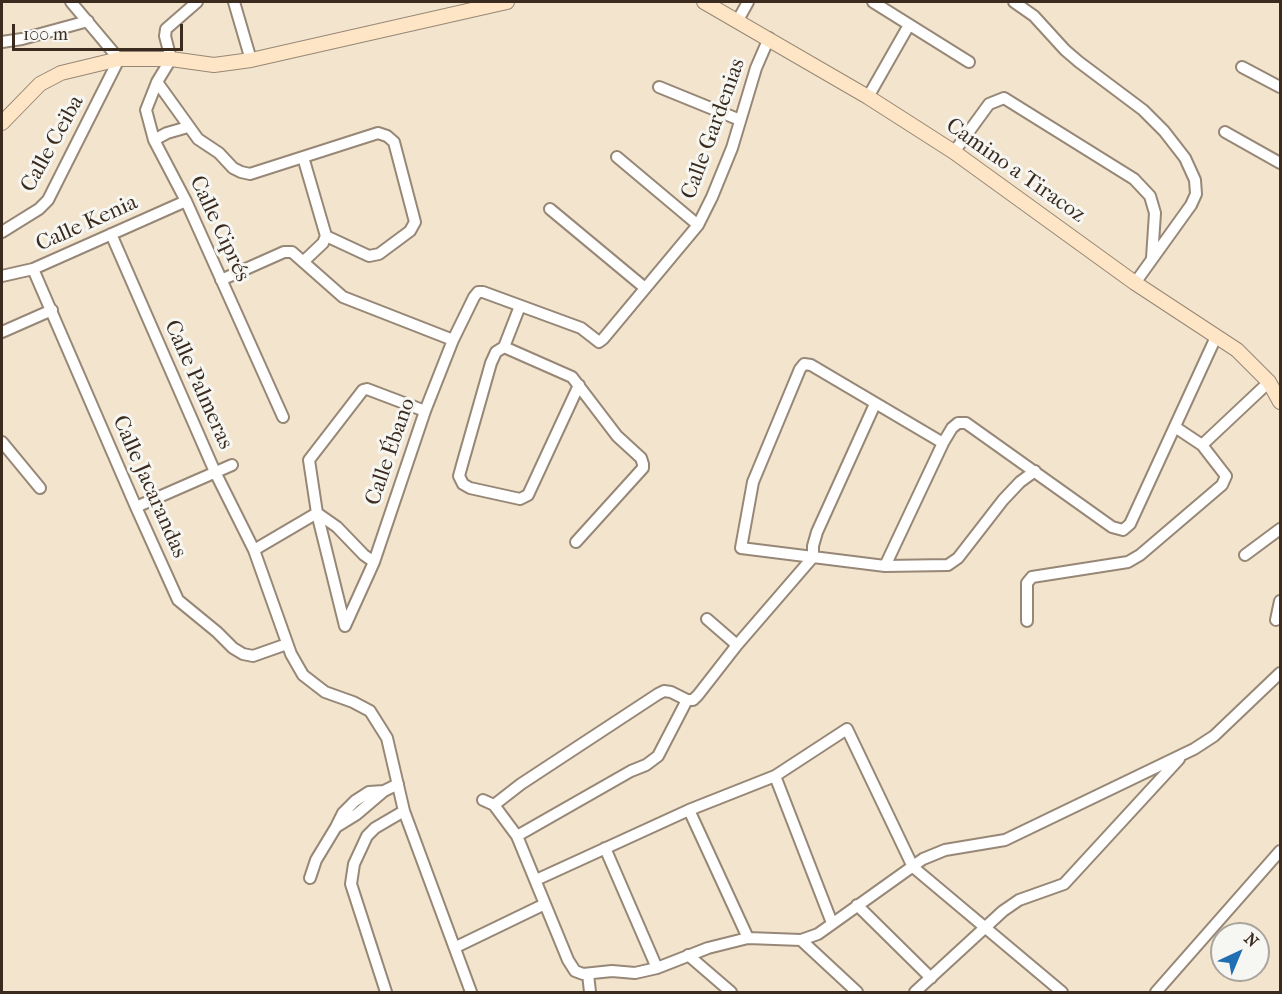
<!DOCTYPE html>
<meta charset="utf-8">
<style>
body{margin:0}
#map{position:relative;width:1282px;height:994px;overflow:hidden;background:#f3e4ce;font-family:"IM FELL French Canon",serif}
canvas{display:block}
.frame{position:absolute;inset:0;border:3px solid #3b2a1e;pointer-events:none}
.north{position:absolute;left:1210px;top:922px;width:60px;height:60px;box-sizing:border-box;background:#f6f6f2;border:2px solid #aba49d;border-radius:50%;rotate:44deg;font-size:16px;font-weight:700;line-height:24px;text-align:center;color:#3b2a1e}
.north::after{content:'';display:block;margin:auto;width:21px;height:27px;background:#1f6fb2;clip-path:polygon(50% 0,100% 100%,50% 72%,0 100%)}
.scale{position:absolute;left:12px;top:24px;width:171px;height:27px;box-sizing:border-box;border:3px solid #3b2a1e;border-top:0;padding-left:8px;font-size:18px;line-height:21px;white-space:nowrap;color:#3b2a1e;-webkit-text-stroke:4px #f6f6f2;paint-order:stroke}
</style>
<div id="map">
<canvas width="1282" height="994"></canvas>
<div class="frame"></div>
<div class="north">N</div>
<div class="scale">100 m</div>
</div>
<script>
const ctx = document.querySelector('canvas').getContext('2d');
ctx.lineJoin = 'round';
function shape(rows) {
  const path = new Path2D();
  for (const r of rows) {
    path.moveTo(r[0], r[1]);
    for (let i = 2; i < r.length; i += 2) path.lineTo(r[i], r[i + 1]);
  }
  return path;
}
function strokePath(path, color, width, dash) {
  ctx.strokeStyle = color;
  ctx.lineWidth = width;
  ctx.lineCap = dash ? 'butt' : 'round';
  ctx.setLineDash(dash || []);
  ctx.stroke(path);
}
function label(font, color, halo, rows, align = 'center') {
  ctx.font = font + ' "IM FELL French Canon",serif';
  ctx.lineWidth = 6;
  ctx.setLineDash([]);
  ctx.textBaseline = 'middle';
  ctx.strokeStyle = halo;
  ctx.fillStyle = color;
  for (const [text, x, y, turn = 0] of rows) {
    ctx.save();
    ctx.translate(x, y);
    ctx.rotate((+turn || 0) * Math.PI / 180);
    ctx.textAlign = isNaN(turn) ? turn : align;
    if (halo) ctx.strokeText(text, 0, 0);
    ctx.fillText(text, 0, 0);
    ctx.restore();
  }
}
const street = shape([
 [197,2,166,29,165,36,171,59,157,82,146,110,154,140,186,201,283,417],
 [234,2,251,60],
 [873,2,969,62],
 [1014,2,1034,16,1065,50,1079,62,1143,110,1164,131,1185,158,1195,180,1196,194,1191,205,1135,283],
 [738,20,748,2],
 [2,42,22,39,88,21],
 [1242,67,1280,87],
 [157,82,198,139,219,153,233,168,241,172,250,174,378,133,387,136,394,142,415,222,410,231,379,254,369,256,326,236],
 [659,87,740,120],
 [868,97,909,25],
 [1225,132,1280,163],
 [154,140,167,133,188,127],
 [954,152,989,104,1004,98,1134,179,1150,196,1155,213,1152,258],
 [303,157,326,236,323,243,304,261],
 [617,157,698,225],
 [550,209,645,288],
 [2,232,39,209,48,200,119,59,71,2],
 [111,234,215,472,254,550,291,654,303,675,325,692,353,702,370,711,387,738,404,811,471,992],
 [33,269,136,507,178,600,217,632,233,648,243,654,253,656,287,644],
 [2,276,33,269,186,201],
 [221,280,284,252,292,252,343,297,453,340],
 [520,306,504,347,496,352,491,363,462,465,459,476,463,484,470,488,520,499,528,495,579,385],
 [2,332,52,310],
 [504,347,572,377,617,436,641,458,643,464,643,468,576,542],
 [2,442,40,488],
 [943,443,811,365,804,364,800,369,753,482,741,548,885,566,948,565,958,558,1003,500,1020,482,1035,471],
 [1202,445,1269,382],
 [136,507,232,465],
 [317,513,337,527,364,555,374,562],
 [254,550,317,513],
 [1245,555,1280,529],
 [885,566,943,443,952,428,958,423,966,423,1112,527,1123,530,1130,524,1216,337],
 [707,619,737,645],
 [1276,620,1280,601],
 [1027,621,1027,583,1032,577,1128,562,1140,555,1222,485,1226,476,1202,445,1175,427],
 [345,626,374,562,425,411,453,340,474,297,478,292,483,292,581,328,599,342,603,339,698,225,712,197,732,148,756,68,769,38],
 [345,626,317,513,309,460,363,390,367,389,425,411],
 [775,776,832,923],
 [483,800,494,805,517,836,568,960,575,971,583,974,612,971,635,973,657,968,708,948,748,938,801,940,818,934,923,859,945,850,1005,840,1194,749,1214,736,1280,673],
 [494,805,521,784,658,694,664,691,671,692,687,700,693,700,698,695,737,645,813,557,813,546,817,532,875,404],
 [689,810,748,938],
 [337,825,343,813,355,801,369,792,384,791],
 [517,836,631,771,646,765,658,756,687,700],
 [605,848,657,968],
 [310,878,316,860,336,827,357,814,384,791,398,784],
 [536,880,689,810,775,776,847,729,913,867,1062,992],
 [857,905,931,978],
 [801,940,857,992],
 [456,947,545,904],
 [688,955,731,992],
 [588,974,590,992],
 [386,992,351,884,354,864,367,836,375,828,404,811],
 [915,992,1003,911,1019,900,1064,884,1179,759],
 [1156,992,1280,851]
]);
const secondary = shape([
 [704,2,868,97,954,152,1135,283,1237,350,1269,382,1280,402],
 [2,123,40,84,61,73,119,59,171,59,214,65,251,60,507,2]
]);
const streetNames = [
 ["Calle Gardenias",714,129,-70],
 ["Calle Ceiba",53,144,-61],
 ["Camino a Tiracoz",1015,171,35],
 ["Calle Kenia",87,224,-24],
 ["Calle Ciprés",219,229,65],
 ["Calle Palmeras",198,385,66],
 ["Calle Ébano",391,452,-71],
 ["Calle Jacarandas",149,487,66]
];
strokePath(street, '#978776', 14);
strokePath(secondary, '#978776', 16);
strokePath(street, '#fff', 10);
strokePath(secondary, '#fde5c5', 14);
label('22px', '#3b2a1e', '#f6f6f2', streetNames);
</script>
